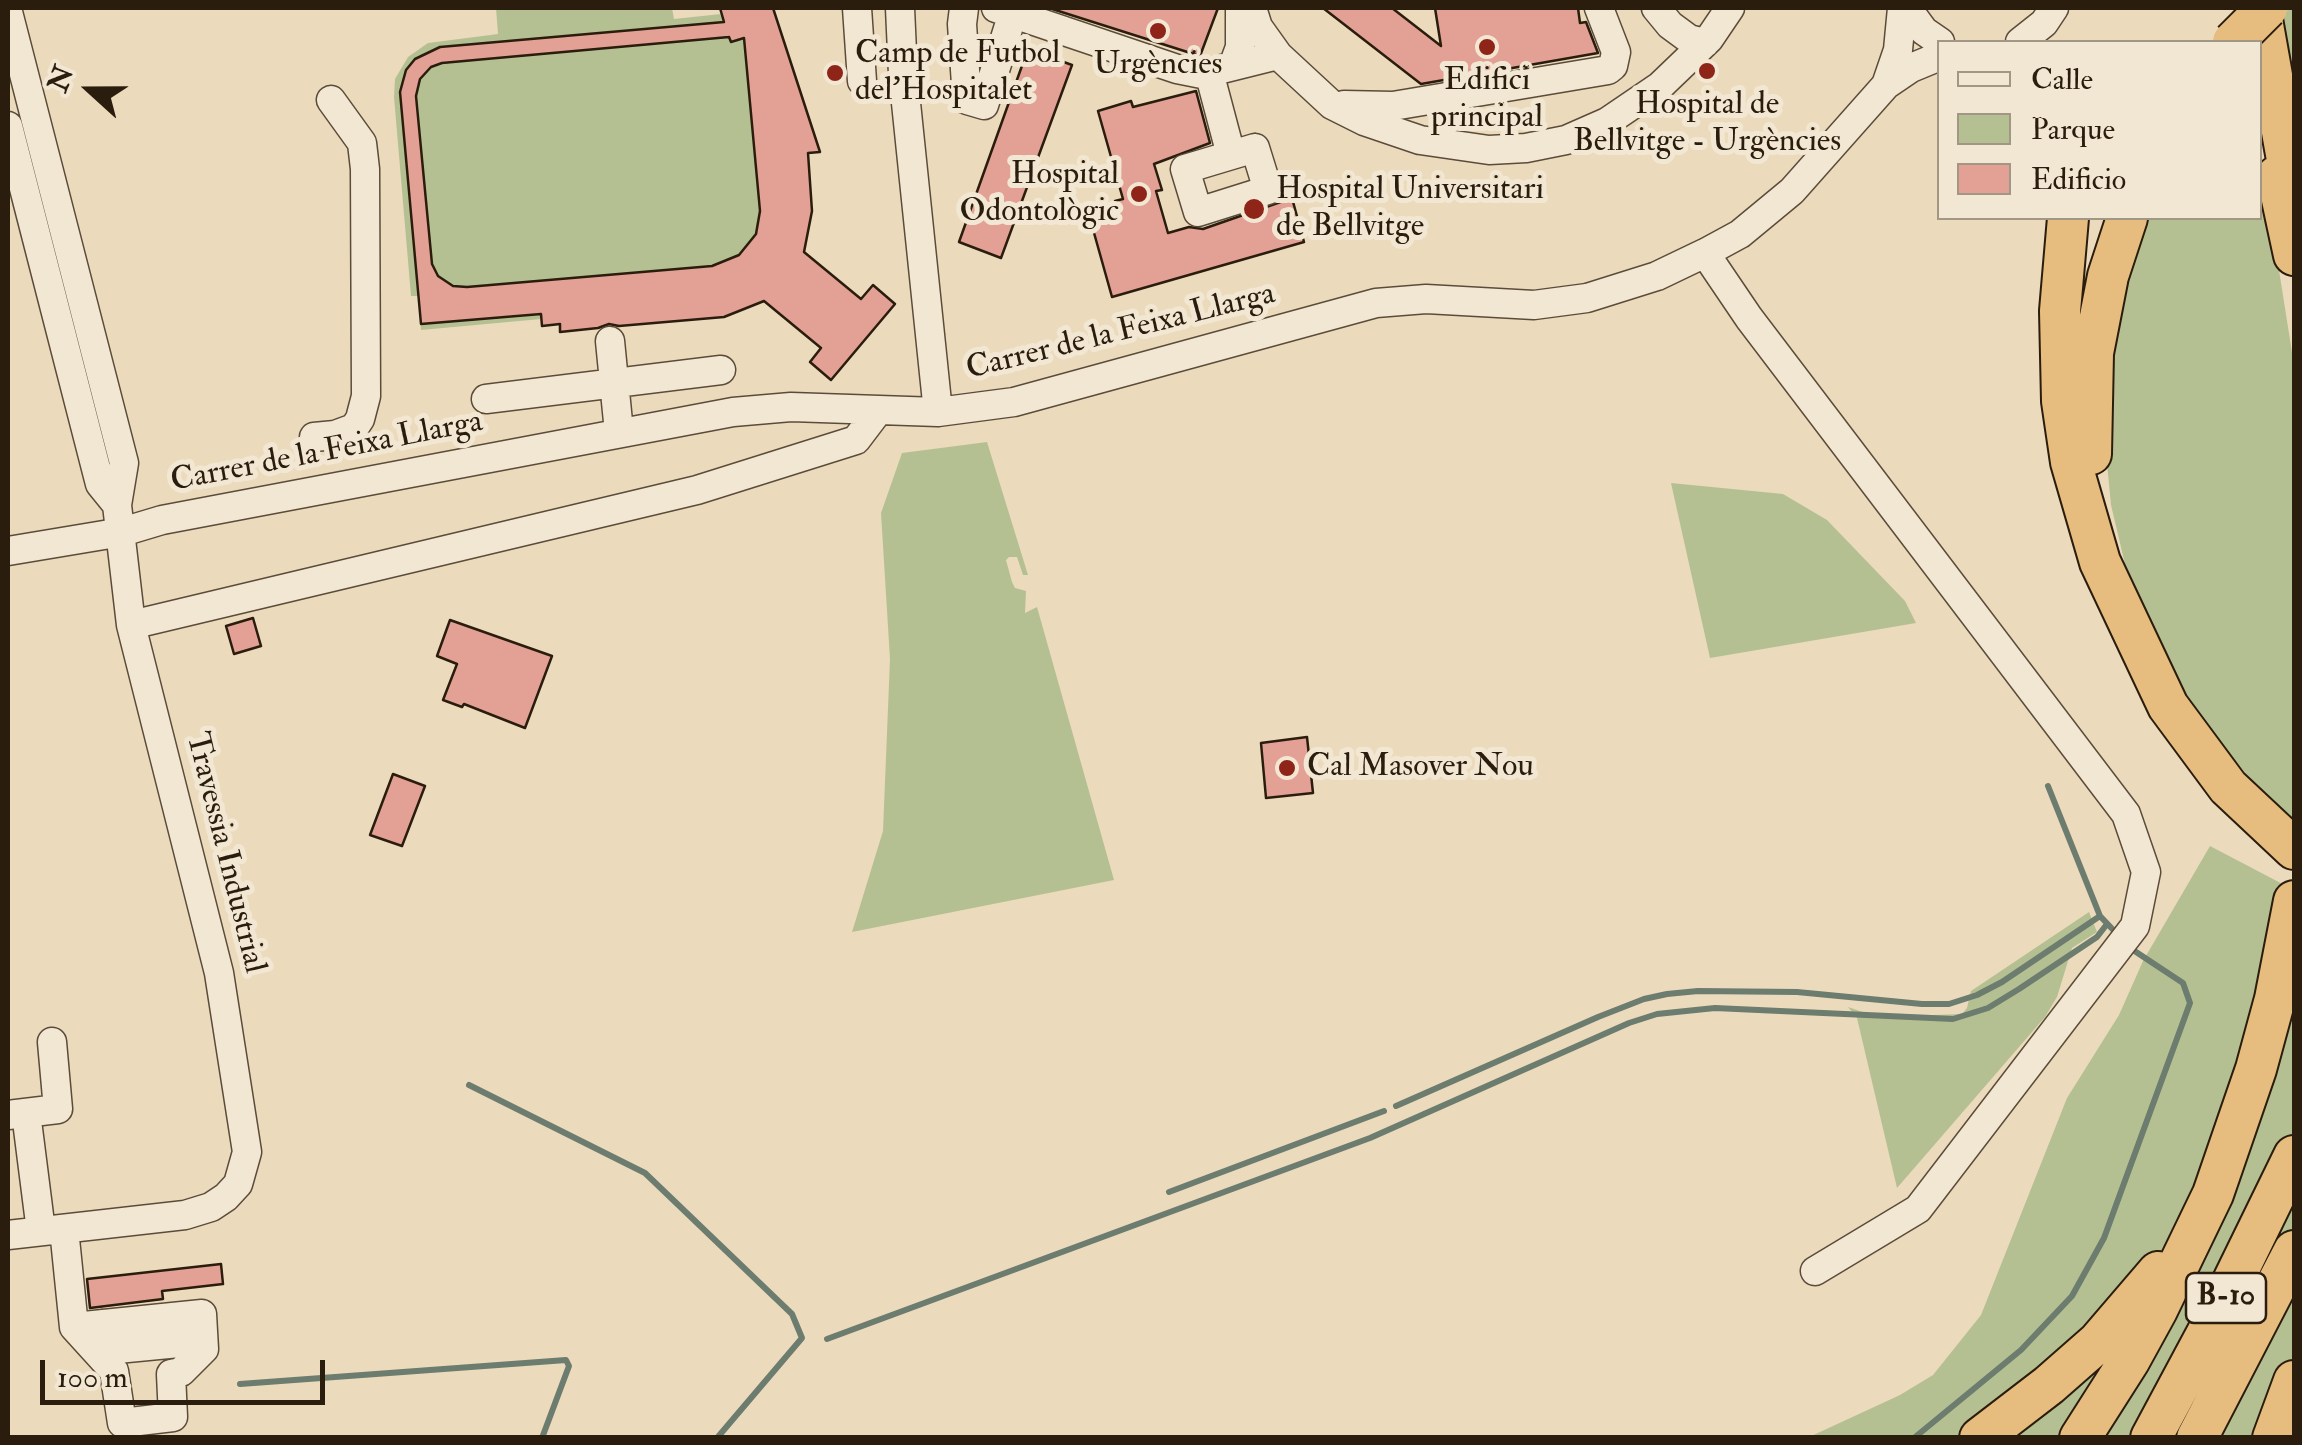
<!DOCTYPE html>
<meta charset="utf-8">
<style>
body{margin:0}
#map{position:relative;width:2302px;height:1445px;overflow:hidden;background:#ebdabc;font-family:"IM FELL Double Pica",serif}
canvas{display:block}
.frame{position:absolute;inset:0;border:10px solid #2b1d0e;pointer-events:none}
.legend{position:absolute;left:1937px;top:40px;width:325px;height:180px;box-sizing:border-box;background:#f2e7d3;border:2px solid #a29684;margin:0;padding:12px 18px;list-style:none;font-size:30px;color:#2b1d0e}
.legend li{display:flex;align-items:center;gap:20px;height:50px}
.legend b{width:50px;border:2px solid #a29684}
.north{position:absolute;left:40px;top:40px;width:100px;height:100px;-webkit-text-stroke:8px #f2e7d3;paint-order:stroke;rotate:291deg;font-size:28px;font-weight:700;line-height:40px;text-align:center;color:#2b1d0e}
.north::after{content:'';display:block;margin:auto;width:35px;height:45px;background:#2b1d0e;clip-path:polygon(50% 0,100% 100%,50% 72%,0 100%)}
.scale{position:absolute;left:40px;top:1360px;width:285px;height:45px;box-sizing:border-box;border:5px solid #2b1d0e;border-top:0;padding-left:12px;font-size:30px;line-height:35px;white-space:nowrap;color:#2b1d0e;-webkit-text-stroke:8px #f2e7d3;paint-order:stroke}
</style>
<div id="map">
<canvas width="2302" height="1445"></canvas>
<div class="frame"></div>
<ul class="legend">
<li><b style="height:12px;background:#f2e7d3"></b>Calle</li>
<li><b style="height:28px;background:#b5c092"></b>Parque</li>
<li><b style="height:28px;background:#e3a094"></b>Edificio</li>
</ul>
<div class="north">N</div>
<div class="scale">100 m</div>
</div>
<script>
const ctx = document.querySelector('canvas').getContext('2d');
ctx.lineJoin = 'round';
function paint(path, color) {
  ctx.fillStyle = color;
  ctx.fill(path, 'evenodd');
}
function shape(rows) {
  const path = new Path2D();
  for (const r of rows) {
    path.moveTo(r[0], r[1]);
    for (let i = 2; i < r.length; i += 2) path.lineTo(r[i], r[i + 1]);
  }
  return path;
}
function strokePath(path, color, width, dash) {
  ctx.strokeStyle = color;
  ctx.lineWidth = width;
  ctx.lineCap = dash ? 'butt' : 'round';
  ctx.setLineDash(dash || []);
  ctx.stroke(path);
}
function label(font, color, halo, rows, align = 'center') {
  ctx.font = font + ' "IM FELL Double Pica",serif';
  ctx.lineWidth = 10;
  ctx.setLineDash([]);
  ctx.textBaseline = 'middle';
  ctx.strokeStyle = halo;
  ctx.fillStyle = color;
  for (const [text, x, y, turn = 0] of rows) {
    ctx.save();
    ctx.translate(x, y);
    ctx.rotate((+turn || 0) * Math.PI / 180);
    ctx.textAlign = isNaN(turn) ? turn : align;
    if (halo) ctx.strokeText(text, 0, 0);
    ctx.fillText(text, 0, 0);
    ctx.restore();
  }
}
const green = shape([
 [496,8,672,8,674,19,721,14,720,8,773,8,820,152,808,154,812,211,804,252,861,299,873,285,895,304,831,380,810,362,820,348,764,302,724,317,560,332,559,325,542,326,541,319,421,330,418,296,411,296,394,97,395,79,408,57,428,43,498,34],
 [2290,8,2294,8,2294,122,2274,22],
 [2260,150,2294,365,2293,831,2268,807,2258,788,2196,714,2191,713,2129,581,2111,505,2106,453,2112,326,2142,218,2260,218],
 [987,442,1028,575,1023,575,1017,557,1009,557,1006,560,1012,582,1015,588,1026,591,1025,613,1037,607,1114,880,852,932,883,831,890,659,881,513,902,453],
 [1671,483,1783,494,1827,520,1905,601,1916,623,1710,658],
 [2210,846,2294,890,2294,1437,1807,1438,1900,1395,1933,1375,1981,1315,2067,1098,2119,1015,2143,961],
 [2089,912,2097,932,2072,948,2057,997,2045,1017,1897,1188,1857,1018,1848,1007,1877,1017,1962,1014,1967,1008,1971,991]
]);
const stream = shape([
 [2048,786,2100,916,2118,935],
 [469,1085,645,1173,792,1314,802,1338,717,1438],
 [1396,1106,1598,1017,1644,999,1667,994,1698,991,1797,992,1922,1004,1949,1004,1977,995,2002,982,2100,916],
 [1169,1192,1384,1111],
 [827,1339,1370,1138,1629,1023,1657,1014,1715,1008,1953,1019,1988,1008,2019,989,2097,937,2107,924],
 [240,1384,566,1360,569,1366,542,1438],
 [1914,1438,2021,1350,2072,1296,2104,1238,2190,1003,2183,983,2130,948]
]);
const building = shape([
 [720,8,773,8,820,152,808,153,812,211,804,252,861,299,873,285,895,304,831,380,810,362,821,348,764,301,724,317,619,326,609,324,598,328,560,332,560,324,542,326,541,314,421,324,400,92,406,70,415,59,440,47,724,22,720,8],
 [729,37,731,42,744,38,760,211,756,234,739,255,712,266,467,287,453,286,438,276,432,264,416,96,420,79,431,67,442,63,729,37],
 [1049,8,1218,8,1200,56,1049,8],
 [1323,8,1392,8,1441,46,1435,8,1578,8,1580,23,1586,22,1598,53,1421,84,1323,8],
 [1028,49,1072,65,1001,258,959,242,1028,49],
 [1196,91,1210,143,1154,164,1162,190,1156,191,1168,233,1189,227,1203,229,1292,198,1304,242,1112,297,1089,215,1116,207,1115,201,1123,199,1098,111,1131,101,1133,107,1196,91],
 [253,618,261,646,234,654,226,626,253,618],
 [450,620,552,656,525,728,464,704,462,707,443,700,457,664,437,656,450,620],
 [1307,737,1313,793,1266,798,1261,743,1307,737],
 [393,774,425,786,402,846,370,835,393,774],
 [221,1264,223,1284,162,1291,163,1299,90,1308,87,1279,221,1264]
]);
const minor = shape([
 [857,8,862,81],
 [900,8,903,74,938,412],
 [964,8,962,24,967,100,984,105,1013,13],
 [996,8,1177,69,1202,74,1278,55],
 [1252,8,1258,27,1278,55,1332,105,1364,121,1420,140,1489,150,1526,148,1566,140,1607,122,1660,86,1709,39,1730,8],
 [1656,8,1670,25,1689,39,1705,43],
 [1907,8,1924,31,1940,42],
 [8,12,124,463,117,505,131,625,219,973,247,1152,238,1184,226,1197,211,1207,185,1215,8,1235],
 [2020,42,2044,23,2054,8],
 [1233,66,1240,47,1240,8],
 [1209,72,1231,155],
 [1886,85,1911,68,1940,56],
 [1344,105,1393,106,1608,70,1613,66,1616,52,1599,8],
 [8,126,100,484,117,505],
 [1255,148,1268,190,1198,212,1185,169,1255,148],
 [1705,253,1749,318,2126,814,2146,872,2135,926,1918,1209,1815,1271],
 [610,341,619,432],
 [486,399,721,370],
 [314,437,335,435,354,428,360,419,366,396,365,169,362,143,331,100],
 [8,551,122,532,162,520,733,412,791,407,938,412,1014,402,1376,303,1426,299,1534,305,1587,298,1657,276,1705,253,1740,234,1792,191,1886,85,1898,50,1902,8],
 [131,625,697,490,856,440,878,411],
 [26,1113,41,1231],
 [8,1115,58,1109,52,1042],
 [64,1229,74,1327,202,1314,204,1349,181,1372,171,1374,173,1417,122,1423,114,1371,74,1327],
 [102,1324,117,1349,179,1343,184,1316]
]);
const highway = shape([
 [2260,8,2294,199],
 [2277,176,2294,255],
 [2068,218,2060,311,2062,401,2071,462,2100,562,2168,706,2228,787,2294,849],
 [2091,454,2093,353,2108,276,2127,218],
 [1980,1438,2049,1385,2098,1342,2158,1272],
 [2080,1438,2129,1361,2157,1310,2213,1194,2256,1069,2275,999,2294,901],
 [2151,1438,2211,1326,2294,1156],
 [2197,1438,2294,1251],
 [2273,1438,2294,1381]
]);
const highwayBridge = shape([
 [2233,42,2267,8]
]);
const markers = [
 [1158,31,10,"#8f2418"],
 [1487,47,10,"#8f2418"],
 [1707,71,10,"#8f2418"],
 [835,73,10,"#8f2418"],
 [1139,194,10,"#8f2418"],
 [1254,209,12,"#8f2418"],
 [1287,768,10,"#8f2418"]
];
const shields = [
 [2226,1298,80]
];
const shieldNames = [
 ["B-10",2226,1298]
];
const poiNames = [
 ["Camp de Futbol",855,55],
 ["del'Hospitalet",855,92],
 ["Urgències",1158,66,"center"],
 ["Edifici",1487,82,"center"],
 ["principal",1487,119,"center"],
 ["Hospital de",1707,106,"center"],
 ["Bellvitge - Urgències",1707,143,"center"],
 ["Hospital",1119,176,"right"],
 ["Odontològic",1119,213,"right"],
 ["Hospital Universitari",1276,191],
 ["de Bellvitge",1276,228],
 ["Cal Masover Nou",1307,768]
];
const streetNames = [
 ["Carrer de la Feixa Llarga",1121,333,-14],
 ["Carrer de la Feixa Llarga",327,453,-11],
 ["Travessia Industrial",224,853,76]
];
paint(green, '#b5c092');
strokePath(stream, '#6c7c6e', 6);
paint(building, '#e3a094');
strokePath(building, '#2b1d0e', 2.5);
strokePath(minor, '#5b4c3a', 31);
strokePath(highway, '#2b1d0e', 44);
strokePath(minor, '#f2e7d3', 28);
strokePath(highway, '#e6bd7e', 40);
strokePath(highwayBridge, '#2b1d0e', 44, []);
strokePath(highwayBridge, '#e6bd7e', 40);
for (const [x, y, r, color] of markers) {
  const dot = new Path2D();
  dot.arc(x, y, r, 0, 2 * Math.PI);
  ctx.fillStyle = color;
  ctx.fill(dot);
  strokePath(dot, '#f2e7d3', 4);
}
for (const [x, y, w] of shields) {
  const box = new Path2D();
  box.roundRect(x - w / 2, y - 25, w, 50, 8);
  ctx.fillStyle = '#f2e7d3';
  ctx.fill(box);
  strokePath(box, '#2b1d0e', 2.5);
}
label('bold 30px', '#2b1d0e', null, shieldNames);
label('32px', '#2b1d0e', '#f2e7d3', poiNames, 'left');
label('32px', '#2b1d0e', '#f2e7d3', streetNames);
</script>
